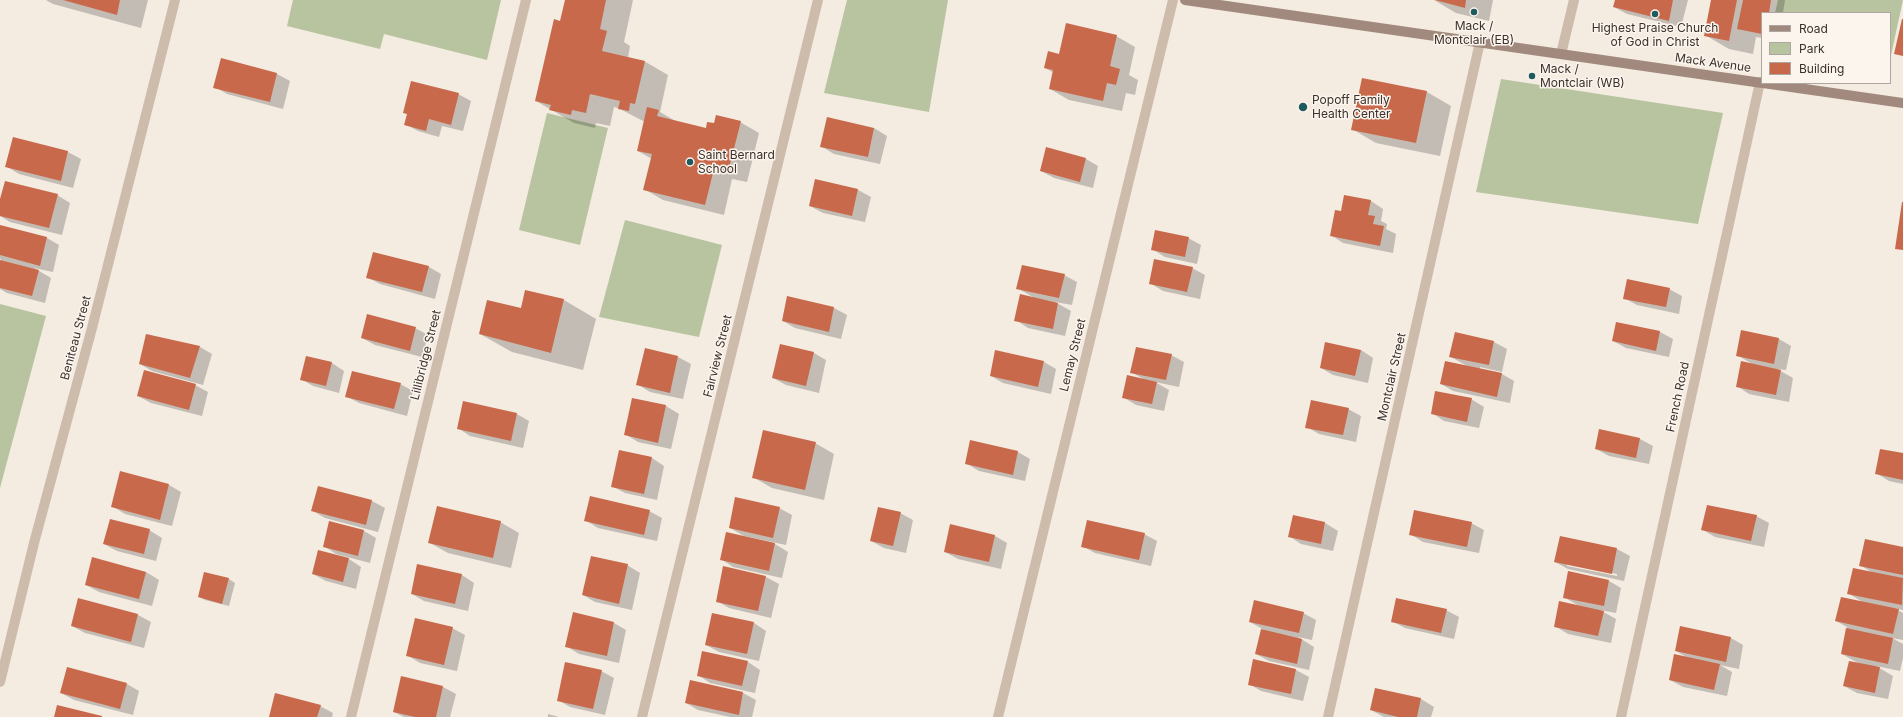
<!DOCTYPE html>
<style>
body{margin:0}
#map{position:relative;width:1903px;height:717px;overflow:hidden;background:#f4ebe1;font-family:Inter,sans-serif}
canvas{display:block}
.legend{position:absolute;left:1761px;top:12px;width:130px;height:72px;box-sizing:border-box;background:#fbf5ee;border:1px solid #aea6a0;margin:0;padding:5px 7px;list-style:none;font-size:12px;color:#3b302b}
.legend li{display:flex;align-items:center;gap:8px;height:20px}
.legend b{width:20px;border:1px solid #aea6a0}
</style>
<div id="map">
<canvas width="1903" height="717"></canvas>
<ul class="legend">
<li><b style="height:5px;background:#a18a7d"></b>Road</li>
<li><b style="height:11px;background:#b8c4a0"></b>Park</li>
<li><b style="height:11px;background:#c8694b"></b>Building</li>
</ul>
</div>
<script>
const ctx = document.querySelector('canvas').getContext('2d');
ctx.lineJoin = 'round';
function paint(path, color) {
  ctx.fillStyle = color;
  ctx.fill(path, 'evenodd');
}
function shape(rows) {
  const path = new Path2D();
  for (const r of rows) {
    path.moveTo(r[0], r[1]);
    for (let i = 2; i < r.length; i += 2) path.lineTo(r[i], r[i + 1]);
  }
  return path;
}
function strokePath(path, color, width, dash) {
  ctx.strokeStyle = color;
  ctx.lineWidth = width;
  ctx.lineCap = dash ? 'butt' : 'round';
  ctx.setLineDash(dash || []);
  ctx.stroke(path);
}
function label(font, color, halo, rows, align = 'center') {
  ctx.font = font + ' Inter,sans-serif';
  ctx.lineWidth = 3;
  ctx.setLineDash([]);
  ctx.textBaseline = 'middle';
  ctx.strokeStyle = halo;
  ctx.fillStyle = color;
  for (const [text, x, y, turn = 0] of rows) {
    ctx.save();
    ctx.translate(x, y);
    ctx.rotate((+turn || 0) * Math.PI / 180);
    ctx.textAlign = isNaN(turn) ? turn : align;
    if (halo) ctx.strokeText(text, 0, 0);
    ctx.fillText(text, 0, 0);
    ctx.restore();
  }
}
const green = shape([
 [293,0,501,0,487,60,384,34,380,49,287,26],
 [847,0,948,0,929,112,824,93],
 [1778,0,1903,0,1890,60,1890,13,1775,13],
 [1501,79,1723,113,1698,224,1476,192],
 [547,113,608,128,580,245,519,230],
 [625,220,722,245,699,337,599,317],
 [0,304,46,316,0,488]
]);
const shadow = shape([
 [46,0,148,0,141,28,53,4],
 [566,0,633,0,624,42,630,46,628,58,644,61,668,75,660,112,677,122,707,129,715,125,740,122,759,133,747,182,732,179,724,215,663,200,644,189,652,159,638,151,645,122,620,109,614,107,610,126,596,123,595,128,574,123,536,101,561,22],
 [1434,0,1493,0,1489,21,1456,13],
 [1616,0,1688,0,1681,27,1627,14,1614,7],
 [1712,0,1785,0,1783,13,1762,13,1762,38,1756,37,1753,54,1729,49,1705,35],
 [1116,36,1135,47,1129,75,1138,80,1135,95,1126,93,1122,111,1069,100,1050,89,1054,73,1045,68,1060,55],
 [222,60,277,74,290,81,283,109,227,94,215,87],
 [1427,92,1451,106,1440,156,1376,143,1352,129],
 [458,94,471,101,463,131,442,126,439,137,418,131,405,124],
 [874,128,887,136,880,164,834,154,821,146],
 [13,138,68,152,81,159,73,188,19,174,6,166],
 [1047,148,1086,159,1098,166,1093,188,1054,178,1041,171],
 [816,180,858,190,871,197,865,222,823,213,810,206],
 [57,195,70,203,62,235,10,222,0,216,0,203],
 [1371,201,1383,209,1381,221,1387,224,1386,229,1396,234,1393,253,1343,243,1331,235,1342,212],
 [0,226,47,238,59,245,53,272,34,268,51,278,45,303,7,293,0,289,1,259,0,259],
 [1188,238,1201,245,1197,264,1165,257,1152,249],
 [429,267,441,274,435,299,380,284,367,277],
 [1192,268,1205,275,1200,299,1163,291,1150,283],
 [1064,275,1077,282,1072,305,1055,302,1071,311,1065,336,1028,328,1016,320,1033,297,1017,288],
 [1669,289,1682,296,1679,314,1637,305,1624,298],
 [526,291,564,300,596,319,583,370,512,352,480,334,521,309],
 [788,297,834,308,847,315,841,339,795,328,783,321],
 [1617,323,1660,332,1673,339,1669,357,1626,348,1613,341],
 [415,328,428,335,422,357,375,345,362,338],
 [1455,333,1494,342,1507,349,1502,372,1480,367,1480,369,1502,374,1514,381,1510,403,1453,391,1441,384,1467,366,1451,357],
 [1779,339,1791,346,1786,370,1777,369,1793,378,1789,402,1749,394,1737,386,1752,364,1737,355],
 [200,347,212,354,203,385,152,371,140,364],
 [645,350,678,357,691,364,683,399,650,392,637,384],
 [1361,350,1373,358,1368,383,1333,375,1321,368],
 [996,351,1044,362,1056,369,1051,394,1003,383,991,376],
 [814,353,826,360,819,393,786,385,773,378],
 [1171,355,1184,362,1179,387,1155,382,1169,390,1164,411,1136,405,1123,397,1145,380,1131,372],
 [307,357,332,363,344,371,339,393,313,386,301,379],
 [400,384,413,391,407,416,359,403,346,396],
 [195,385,208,392,202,416,151,403,138,396],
 [633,399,666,406,679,414,671,449,638,442,625,434],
 [1471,399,1484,407,1479,428,1444,421,1432,413],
 [1348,409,1361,416,1356,442,1319,434,1307,427],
 [517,414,529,421,523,448,470,436,458,428],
 [1600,430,1640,439,1653,446,1649,464,1609,456,1596,449],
 [815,443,834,454,824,500,772,488,753,477],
 [620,451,652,458,664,466,657,500,625,493,612,486],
 [1018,452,1030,459,1025,481,979,471,966,463],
 [1903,454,1903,484,1889,481,1876,473],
 [169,485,181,492,172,526,125,514,112,506],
 [318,487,372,501,385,508,378,532,325,518,313,511],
 [779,508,792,515,786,545,744,536,730,528],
 [649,511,662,518,657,541,598,528,585,520],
 [900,513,913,520,906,553,884,548,871,541],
 [1293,516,1325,523,1338,531,1333,551,1301,544,1289,536],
 [1756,516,1769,523,1764,547,1715,537,1703,530],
 [330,522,364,531,376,538,370,563,336,554,324,546],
 [500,522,519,533,511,568,448,553,430,543],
 [1471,523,1484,530,1479,553,1423,542,1410,534],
 [149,530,162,538,156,561,117,551,104,544],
 [727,533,775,544,788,552,782,578,733,567,721,559],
 [1144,534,1157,541,1151,566,1095,553,1082,546],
 [995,536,1007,543,1001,569,958,559,945,552],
 [1560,537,1617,549,1630,556,1624,581,1568,569,1555,562],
 [1567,564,1617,574,1617,576,1567,566],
 [1903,548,1903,610,1894,608,1903,613,1903,640,1892,638,1903,644,1903,658,1900,671,1876,666,1893,676,1888,699,1857,693,1844,686,1858,663,1842,654,1847,627,1836,621,1864,603,1848,593,1873,573,1860,565],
 [93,559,146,572,159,580,152,606,99,592,86,585],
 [349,559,361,567,356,589,326,581,313,574],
 [418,565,462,575,474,583,468,611,424,601,412,594],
 [627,565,640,573,632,610,595,602,583,595],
 [724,567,766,577,779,584,771,618,729,608,717,601],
 [229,579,235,583,229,606,205,600,199,597],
 [1609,581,1621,588,1616,613,1600,610,1616,619,1611,643,1568,634,1555,626,1579,606,1564,597],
 [79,600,138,615,151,622,144,648,85,633,72,626],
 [1446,610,1459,617,1454,639,1405,628,1392,621],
 [1303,613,1316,620,1312,640,1298,637,1314,647,1309,670,1269,661,1256,654,1266,631,1250,622],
 [614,623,626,630,619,663,579,654,566,646],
 [754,623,766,631,759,661,719,652,706,645],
 [452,628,465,635,457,671,420,663,407,655],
 [1731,638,1743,645,1739,669,1720,665,1732,672,1727,696,1683,687,1670,680,1688,658,1676,651],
 [1254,660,1296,670,1309,677,1303,701,1261,691,1249,684],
 [748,662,760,670,755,693,710,683,698,675],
 [601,671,614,678,605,715,570,707,558,700],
 [402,677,443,687,456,694,450,717,404,717,394,712],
 [690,681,743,693,756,700,752,717,730,717,698,710,686,703],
 [127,684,139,691,133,715,74,700,61,693],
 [1376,689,1421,699,1434,707,1431,717,1384,717,1371,710],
 [320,706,333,713,332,717,270,717],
 [548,714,559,717,548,717]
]);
const building = shape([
 [63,0,120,0,117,15],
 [565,0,606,0,600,29,607,31,602,51,645,61,635,104,630,103,629,111,618,109,620,101,590,94,586,113,572,110,571,115,549,110,551,105,535,101,554,19,560,21],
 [1435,0,1466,0,1465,8],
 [1615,0,1673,0,1669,21,1613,7],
 [1711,0,1737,0,1729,41,1704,36],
 [1743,0,1771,0,1769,13,1762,13,1762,34,1737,29],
 [1902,19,1903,19,1903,56,1894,54],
 [1066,23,1117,35,1110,66,1120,69,1116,85,1107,83,1103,101,1049,89,1053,70,1044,68,1048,51,1059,54],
 [221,58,277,73,270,102,213,88],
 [1362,78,1427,91,1416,143,1351,130],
 [411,81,459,93,451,125,429,119,426,131,404,125,407,114,403,113],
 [647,107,659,110,657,116,706,128,707,122,714,123,716,115,741,121,728,172,714,169,705,205,643,190,652,154,637,151],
 [827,117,874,128,868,157,820,147],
 [13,137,68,151,61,181,5,167],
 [1046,147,1086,158,1080,182,1040,171],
 [815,179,858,189,852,216,809,206],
 [5,181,58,194,49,228,0,216,0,199],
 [1344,195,1371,200,1368,215,1375,216,1373,224,1384,226,1380,246,1330,236,1335,210,1341,211],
 [1902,202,1903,202,1903,250,1895,249],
 [0,225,47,237,40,266,0,255],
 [1155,230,1189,237,1185,257,1151,250],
 [373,252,429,266,422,292,366,278],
 [1154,259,1193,267,1187,292,1149,284],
 [0,260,39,270,32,296,0,288],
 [1022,265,1065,274,1059,298,1016,289],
 [1627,279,1670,288,1666,307,1623,299],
 [525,290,564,299,551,353,479,334,487,300,521,308],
 [1020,294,1058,303,1053,329,1014,321],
 [787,296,834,307,829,332,782,321],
 [367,314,416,327,410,351,361,338],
 [1616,322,1660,331,1656,351,1612,341],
 [1741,330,1779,338,1774,364,1736,356],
 [1455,332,1494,341,1489,365,1449,357],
 [146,334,200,346,190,378,139,364],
 [1325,342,1361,350,1355,376,1320,368],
 [780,344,814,352,806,386,772,378],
 [1136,347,1172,354,1166,380,1130,373],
 [645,348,678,356,670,393,636,385],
 [995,350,1044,361,1038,387,990,376],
 [306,356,332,362,326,386,300,380],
 [1445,361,1502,373,1497,397,1440,384],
 [1741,361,1781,370,1776,395,1736,387],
 [144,370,196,384,189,410,137,396],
 [352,371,401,383,394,409,345,397],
 [1127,375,1157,382,1152,404,1122,398],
 [1435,391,1472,398,1467,422,1431,414],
 [632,398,666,405,658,443,624,435],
 [1311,400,1349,408,1343,435,1305,428],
 [463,401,517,413,511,441,457,429],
 [1599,429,1640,438,1636,458,1595,449],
 [763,430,816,442,805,490,752,478],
 [970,440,1018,451,1013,475,965,464],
 [1880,449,1903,453,1903,480,1875,474],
 [619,450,652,457,644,494,611,487],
 [120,471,169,484,160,520,111,507],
 [318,486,372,500,366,525,311,511],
 [590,496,650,510,644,535,584,521],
 [735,497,780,507,773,538,729,528],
 [1707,505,1757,515,1751,541,1701,530],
 [437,506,501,521,493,558,428,543],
 [878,507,901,512,893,546,870,541],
 [1414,510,1472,522,1467,547,1409,535],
 [1293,515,1325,522,1321,544,1288,537],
 [110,519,150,529,144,554,103,544],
 [1087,520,1145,533,1139,560,1081,547],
 [329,521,364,530,358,556,323,547],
 [950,524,995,535,989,562,944,552],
 [726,532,775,543,769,571,720,560],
 [1560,536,1617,548,1612,574,1554,562],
 [1865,539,1903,547,1903,575,1859,566],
 [318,550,349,558,343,582,312,574],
 [591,556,628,564,619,604,582,595],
 [92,557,146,572,139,599,85,585],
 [417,564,462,574,455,604,411,594],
 [723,566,766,576,758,611,716,602],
 [1853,568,1903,578,1902,605,1847,594],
 [1568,571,1609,580,1604,606,1563,598],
 [204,572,229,578,222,604,198,597],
 [1841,597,1899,609,1893,634,1835,621],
 [78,598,138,614,131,642,71,626],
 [1396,598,1447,609,1441,633,1391,622],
 [1254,600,1304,612,1299,633,1249,622],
 [1559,601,1604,611,1598,636,1554,627],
 [573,612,614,622,607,656,565,647],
 [712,613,754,622,747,654,705,645],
 [415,618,453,627,444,665,406,656],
 [1680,626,1731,637,1726,662,1675,651],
 [1846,628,1893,638,1888,664,1841,654],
 [1261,629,1302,639,1297,664,1255,654],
 [702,651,748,661,742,686,697,676],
 [1674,654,1720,664,1714,690,1669,680],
 [1253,659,1296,669,1291,694,1248,685],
 [1849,661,1880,667,1875,693,1843,686],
 [565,662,602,670,593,709,557,701],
 [67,667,127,683,120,709,60,693],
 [401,676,443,686,436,717,415,717,393,712],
 [690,680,743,692,739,715,685,703],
 [1375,688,1421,698,1417,717,1398,717,1370,710],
 [275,693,321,705,317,717,269,717],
 [57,705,102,716,102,717,54,717]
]);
const minor = shape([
 [1561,54,1574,0],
 [0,682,34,543,92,328,175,0],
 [351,717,526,0],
 [642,717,818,0],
 [998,717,1173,0],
 [1328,717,1480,42]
]);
const tertiary = shape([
 [1621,717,1760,82]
]);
const secondary = shape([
 [1185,0,1762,83],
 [1763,83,1903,103]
]);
const markers = [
 [1474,12,4,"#1f5a5e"],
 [1655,14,4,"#1f5a5e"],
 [1532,76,4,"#1f5a5e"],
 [1303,107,5,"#1f5a5e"],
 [690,162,4,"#1f5a5e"]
];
const poiNames = [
 ["Mack /",1474,26,"center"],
 ["Montclair (EB)",1474,40,"center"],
 ["Highest Praise Church",1655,28,"center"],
 ["of God in Christ",1655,42,"center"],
 ["Mack /",1540,69],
 ["Montclair (WB)",1540,83],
 ["Popoff Family",1312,100],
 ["Health Center",1312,114],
 ["Saint Bernard",698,155],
 ["School",698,169]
];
const streetNames = [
 ["Mack Avenue",1713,63,8],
 ["Beniteau Street",76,338,-75],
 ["Lillibridge Street",426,355,-76],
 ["Lemay Street",1073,355,-76],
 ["Fairview Street",718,356,-76],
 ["Montclair Street",1392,377,-77],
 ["French Road",1678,397,-78]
];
paint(green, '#b8c4a0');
paint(shadow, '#0003');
paint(building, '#c8694b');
strokePath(minor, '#cdbbac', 10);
strokePath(tertiary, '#cdbbac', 10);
strokePath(secondary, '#a18a7d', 10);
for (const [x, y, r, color] of markers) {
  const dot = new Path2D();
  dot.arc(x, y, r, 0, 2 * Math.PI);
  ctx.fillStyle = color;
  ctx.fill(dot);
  strokePath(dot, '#fbf5ee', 1.5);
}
label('12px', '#3b302b', '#fbf5ee', poiNames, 'left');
label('12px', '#3b302b', '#fbf5ee', streetNames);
</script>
